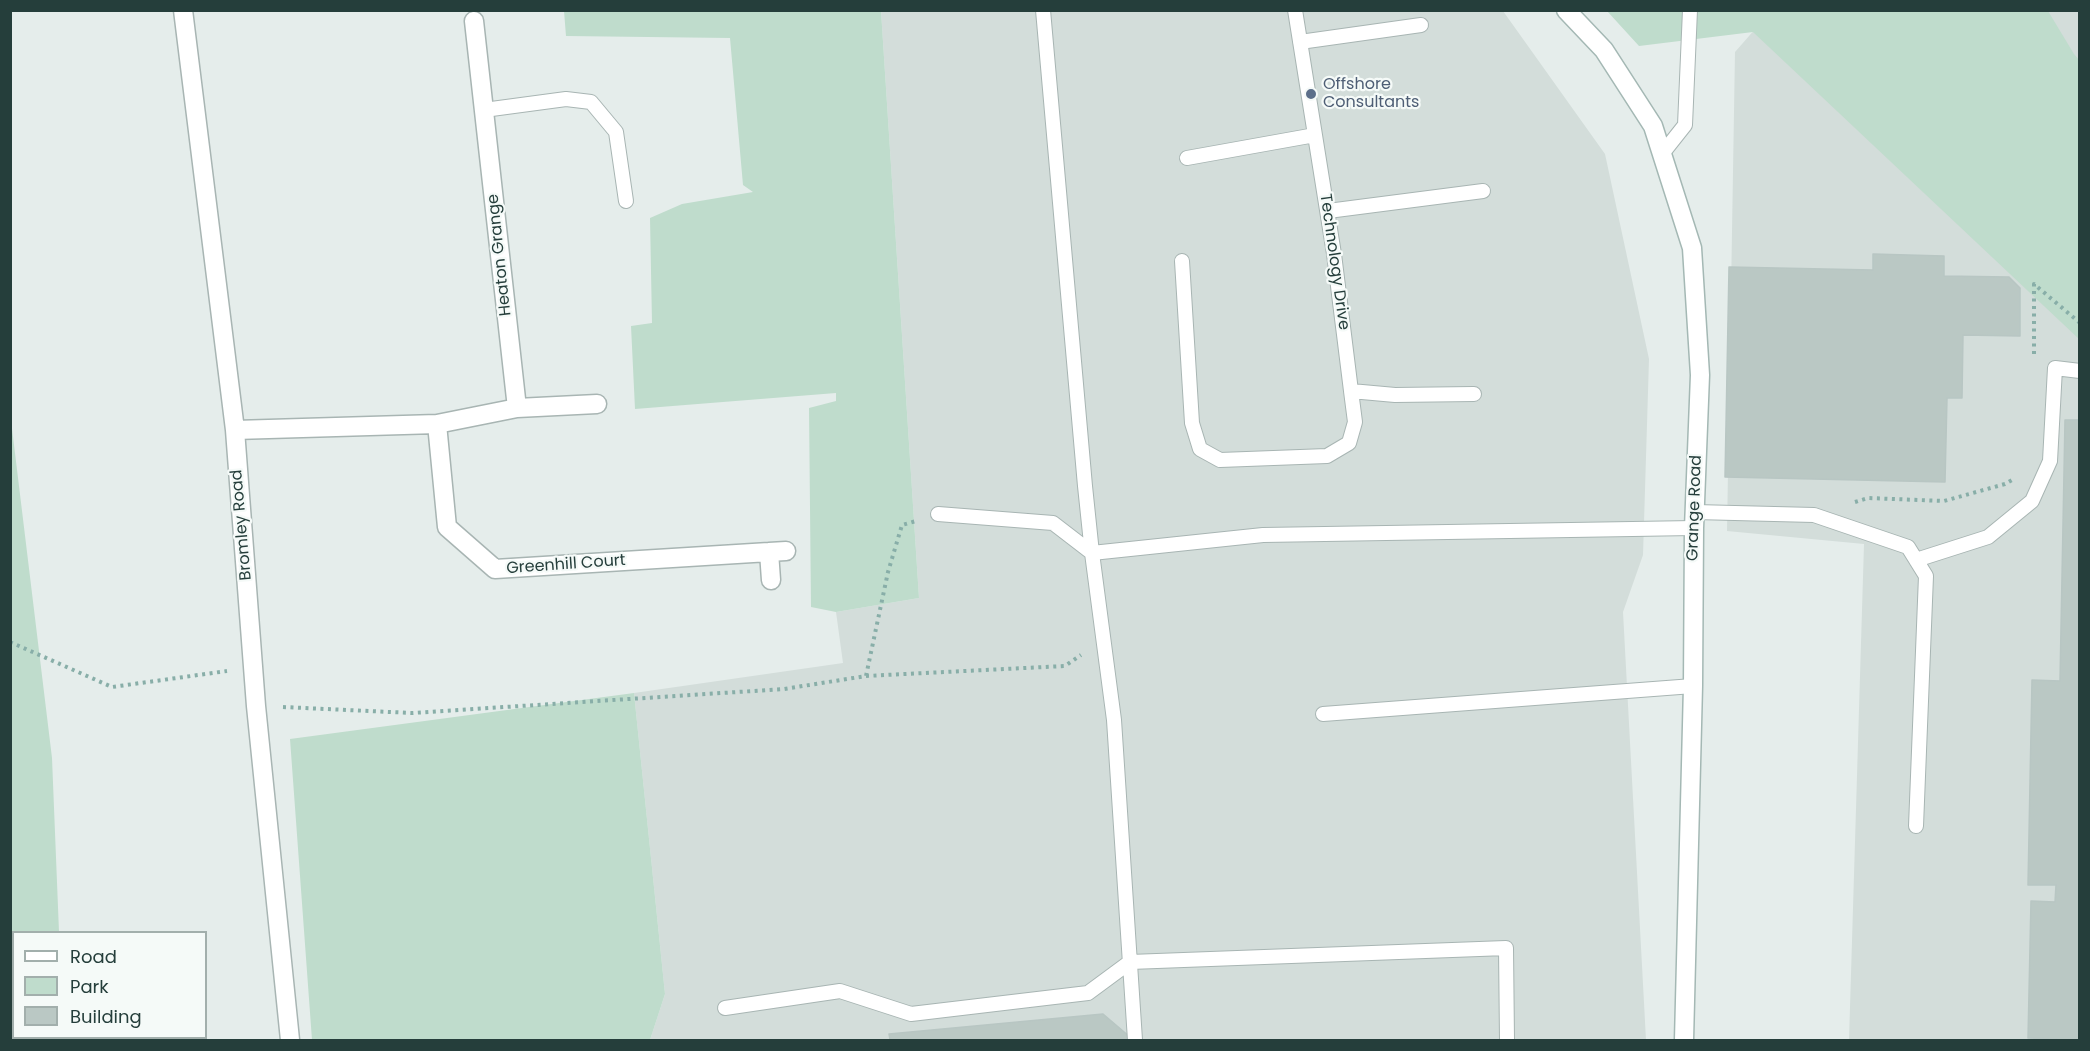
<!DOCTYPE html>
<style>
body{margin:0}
#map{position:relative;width:2090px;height:1051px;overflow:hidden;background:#e5edeb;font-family:Poppins,sans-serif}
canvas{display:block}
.frame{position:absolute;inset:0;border:12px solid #253e3b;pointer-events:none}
.legend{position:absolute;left:12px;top:931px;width:195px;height:108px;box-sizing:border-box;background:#f5faf8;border:2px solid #a2afac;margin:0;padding:8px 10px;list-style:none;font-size:18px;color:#253e3b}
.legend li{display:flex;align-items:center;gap:12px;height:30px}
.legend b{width:30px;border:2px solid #a2afac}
</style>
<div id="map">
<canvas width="2090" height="1051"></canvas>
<div class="frame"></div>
<ul class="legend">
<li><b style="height:8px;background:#fff"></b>Road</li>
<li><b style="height:16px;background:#bfdccc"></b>Park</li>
<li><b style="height:16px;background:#bac8c4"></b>Building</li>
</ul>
</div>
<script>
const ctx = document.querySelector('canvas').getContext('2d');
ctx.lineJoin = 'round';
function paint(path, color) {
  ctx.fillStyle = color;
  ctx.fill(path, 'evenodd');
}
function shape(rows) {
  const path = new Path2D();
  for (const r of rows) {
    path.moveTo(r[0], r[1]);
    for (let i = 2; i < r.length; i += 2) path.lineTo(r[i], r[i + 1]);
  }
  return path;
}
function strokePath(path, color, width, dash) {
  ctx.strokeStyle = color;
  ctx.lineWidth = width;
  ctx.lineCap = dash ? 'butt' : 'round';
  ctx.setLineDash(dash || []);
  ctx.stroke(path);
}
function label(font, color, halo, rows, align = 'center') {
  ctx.font = font + ' Poppins,sans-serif';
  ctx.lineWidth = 4.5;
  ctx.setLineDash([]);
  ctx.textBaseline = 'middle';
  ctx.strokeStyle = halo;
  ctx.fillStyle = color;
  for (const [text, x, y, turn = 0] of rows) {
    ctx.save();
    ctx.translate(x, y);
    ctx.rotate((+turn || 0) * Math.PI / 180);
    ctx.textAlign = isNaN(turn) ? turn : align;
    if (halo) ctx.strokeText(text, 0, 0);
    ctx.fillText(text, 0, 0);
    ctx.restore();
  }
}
const built = shape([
 [881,11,1503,11,1605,154,1649,359,1643,555,1623,612,1646,1040,650,1040,665,994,634,693,843,663,836,612,919,598],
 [1771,11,2079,11,2079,1040,1849,1040,1864,544,1727,531,1735,52]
]);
const green = shape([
 [564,11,881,11,919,598,836,612,811,607,809,408,836,401,836,393,635,409,631,326,652,323,650,218,682,204,753,192,743,185,730,38,566,36],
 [1607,11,2048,11,2074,54,2079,60,2079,339,1753,32,1639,46],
 [10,412,52,758,59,932,14,932,14,1038,63,1038,63,1040,11,1040],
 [634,693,665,994,650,1040,312,1040,290,739]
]);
const building = shape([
 [1873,254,1944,256,1944,276,2009,277,2020,288,2020,336,1963,335,1962,398,1947,398,1945,482,1725,477,1729,267,1873,270,1873,254],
 [2065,420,2080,420,2080,1040,2028,1038,2031,901,2055,902,2056,885,2028,885,2032,680,2060,681,2065,420],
 [1103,1014,1130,1037,1130,1040,890,1040,889,1034,1103,1014]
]);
const path = shape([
 [2034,354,2034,284,2080,323],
 [1855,502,1868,498,1944,501,2005,484,2014,479],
 [10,642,112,687,227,671],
 [866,676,1065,666,1081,655],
 [283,707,412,713,784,689,866,676,888,572,902,525,916,521]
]);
const service = shape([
 [1043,10,1085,486,1092,553,1114,720,1135,1040],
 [1295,10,1334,254,1351,391,1395,395,1474,394],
 [1300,42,1421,25],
 [484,110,566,99,591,102,616,132,626,201],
 [1662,154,1685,125,1690,10],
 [1187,158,1315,135],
 [1328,211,1483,191],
 [1182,261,1192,423,1200,449,1220,460,1327,456,1349,443,1355,422,1351,391],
 [1695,512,1814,515,1908,547,1926,576,1916,826],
 [938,514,1053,523,1092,553,1263,535,1694,528],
 [1916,560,1988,537,2032,501,2050,461,2055,368,2080,371],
 [1323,714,1693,686],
 [725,1008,840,991,911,1014,1088,993,1130,962,1506,948,1507,1040]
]);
const minor = shape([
 [183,10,235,430,256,706,290,1040],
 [474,21,517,408,597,404],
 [437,424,447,527,495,569,769,552],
 [235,430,437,424,517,408],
 [771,580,769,552,786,551]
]);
const secondary = shape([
 [1566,10,1604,50,1653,126,1692,248,1700,375,1694,528,1693,686,1684,1040]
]);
const markers = [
 [1311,94,6,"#5c6f8a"]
];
const serviceNames = [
 ["Offshore",1323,85],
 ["Consultants",1323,103]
];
const streetNames = [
 ["Heaton Grange",500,255,-96],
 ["Technology Drive",1334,262,82],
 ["Grange Road",1695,508,-88],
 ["Bromley Road",242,525,-95],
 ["Greenhill Court",566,565,-4]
];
paint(built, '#d3ddda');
paint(green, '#bfdccc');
paint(building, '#bac8c4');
strokePath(building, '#b8c6c3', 1.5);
strokePath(service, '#a8b5b3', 16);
strokePath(minor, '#a8b5b3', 21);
strokePath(secondary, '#a4b8b4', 21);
strokePath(path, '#88aea8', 4, [3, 4.5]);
strokePath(service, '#fff', 14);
strokePath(minor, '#fff', 18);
strokePath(secondary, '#fff', 18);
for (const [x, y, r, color] of markers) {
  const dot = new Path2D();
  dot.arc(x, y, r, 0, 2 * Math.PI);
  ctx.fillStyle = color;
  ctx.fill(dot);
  strokePath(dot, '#f5faf8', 2);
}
label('16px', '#4e5e75', '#f5faf8', serviceNames, 'left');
label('16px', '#253e3b', '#f5faf8', streetNames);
</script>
